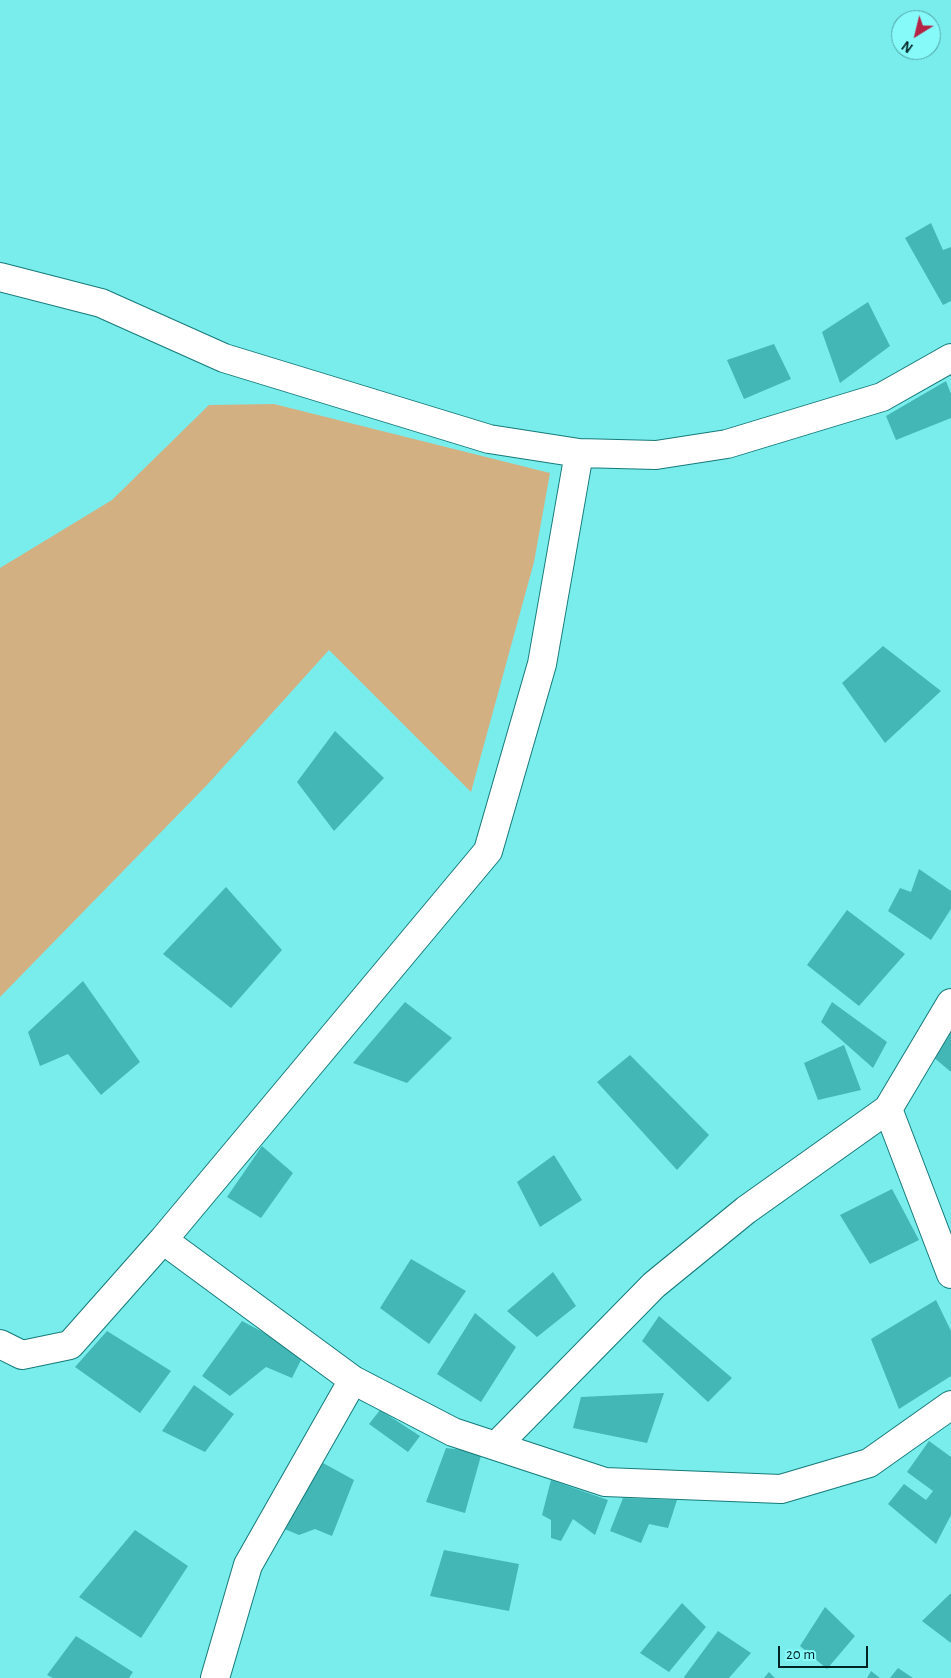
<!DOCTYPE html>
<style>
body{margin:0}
#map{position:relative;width:951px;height:1678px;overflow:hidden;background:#78edec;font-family:"Alegreya Sans",sans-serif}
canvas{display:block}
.north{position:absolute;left:891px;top:10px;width:50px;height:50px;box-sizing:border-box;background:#86faf9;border:1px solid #50a4a3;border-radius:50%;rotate:216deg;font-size:14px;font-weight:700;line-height:20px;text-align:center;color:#002323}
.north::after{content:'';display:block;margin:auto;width:18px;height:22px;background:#b52344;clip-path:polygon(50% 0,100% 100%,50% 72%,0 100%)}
.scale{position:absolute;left:778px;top:1646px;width:90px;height:22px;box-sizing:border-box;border:2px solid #002323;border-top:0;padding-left:6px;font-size:15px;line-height:18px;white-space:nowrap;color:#002323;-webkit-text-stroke:4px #86faf9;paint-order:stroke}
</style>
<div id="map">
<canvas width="951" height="1678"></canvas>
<div class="north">N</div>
<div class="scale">20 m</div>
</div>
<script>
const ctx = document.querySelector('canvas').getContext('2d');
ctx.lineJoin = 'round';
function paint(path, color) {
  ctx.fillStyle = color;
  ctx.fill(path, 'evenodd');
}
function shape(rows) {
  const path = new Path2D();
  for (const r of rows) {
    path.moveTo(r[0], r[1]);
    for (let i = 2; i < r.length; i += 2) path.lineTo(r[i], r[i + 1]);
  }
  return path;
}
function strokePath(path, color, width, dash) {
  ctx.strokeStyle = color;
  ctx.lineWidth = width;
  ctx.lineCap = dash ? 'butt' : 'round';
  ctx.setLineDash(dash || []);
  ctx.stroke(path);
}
const green = shape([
 [274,404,550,473,534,562,471,792,329,650,207,785,0,997,0,568,112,500,209,405]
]);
const building = shape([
 [931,223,943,250,951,247,951,301,943,305,905,238],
 [868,302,890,346,840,383,822,332],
 [774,344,791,379,744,399,727,360],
 [946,381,951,394,951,418,896,440,886,416],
 [883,646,941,691,885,743,842,683],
 [335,731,384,778,334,831,297,782],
 [919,869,951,891,951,909,931,940,888,911,900,888,911,892],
 [226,887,282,950,231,1008,163,954],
 [847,910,905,954,859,1006,807,965],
 [83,981,140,1062,101,1095,68,1054,40,1066,28,1032],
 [405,1002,452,1038,407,1083,353,1063],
 [832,1002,887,1042,873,1068,821,1022],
 [951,1031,951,1072,932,1056],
 [844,1045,861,1090,818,1100,804,1063],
 [630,1055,709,1135,677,1170,597,1082],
 [262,1146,293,1173,261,1218,227,1197],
 [554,1155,582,1200,540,1227,517,1182],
 [892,1189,919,1240,870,1264,840,1215],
 [411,1259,466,1291,429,1344,380,1308],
 [553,1272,576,1306,537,1337,507,1311],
 [936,1300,951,1331,951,1376,899,1409,871,1339],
 [475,1313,516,1347,481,1402,437,1374],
 [659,1316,732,1378,708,1402,642,1341],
 [242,1321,304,1354,292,1378,266,1367,230,1396,202,1376],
 [107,1331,171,1371,140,1413,75,1367],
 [194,1385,234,1414,205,1452,162,1431],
 [664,1393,647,1443,573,1428,581,1397],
 [380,1410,420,1436,408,1452,369,1424],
 [929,1441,951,1457,951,1515,936,1544,888,1504,904,1484,926,1500,933,1491,907,1472],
 [446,1448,482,1452,465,1513,426,1502],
 [323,1463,354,1480,332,1536,315,1529,299,1535,282,1528],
 [551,1480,608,1500,595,1535,573,1519,561,1541,551,1538,551,1520,542,1515],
 [623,1498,677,1500,668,1528,649,1524,641,1543,610,1531],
 [135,1530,188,1566,141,1638,79,1597],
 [444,1550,519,1564,509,1611,430,1596],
 [951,1593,951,1643,922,1621],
 [682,1603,706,1627,669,1672,640,1653],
 [825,1607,855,1636,827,1669,800,1646],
 [718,1631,751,1653,729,1678,685,1678,684,1677],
 [76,1636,133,1672,129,1678,53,1678,47,1675],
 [898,1668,913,1678,890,1678],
 [871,1671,880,1678,867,1678],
 [769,1672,775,1678,764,1678]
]);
const minor = shape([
 [0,277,101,303,224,358,489,439,579,453,656,455,727,444,882,397,951,358],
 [888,1109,951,1274],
 [163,1240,353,1380,453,1432,605,1482,781,1489,869,1463,951,1405],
 [0,1344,22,1355,70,1345,163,1240,488,851,542,664,579,453],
 [496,1446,654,1285,746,1210,888,1109,951,1003],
 [215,1678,248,1565,353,1380]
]);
paint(green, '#d3b082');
paint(building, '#42b7b6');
strokePath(minor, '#167a79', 30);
strokePath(minor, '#fff', 28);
</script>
